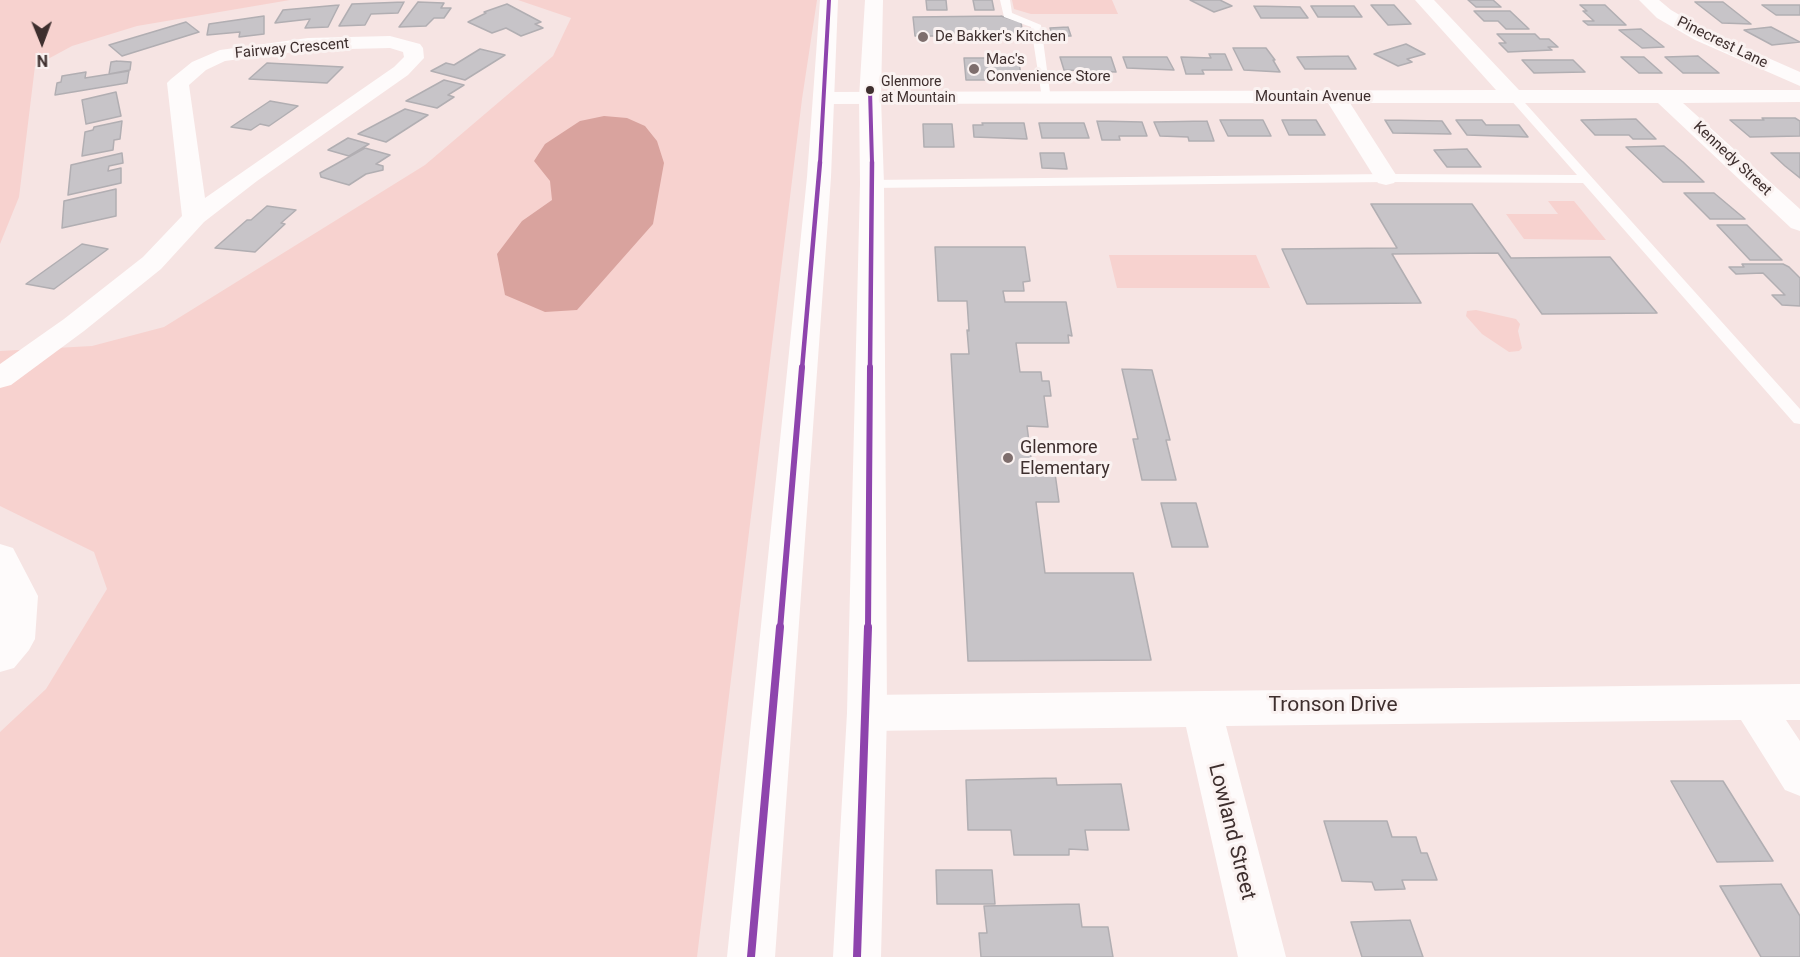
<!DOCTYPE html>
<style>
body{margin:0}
#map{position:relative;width:1800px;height:957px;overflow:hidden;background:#f6e4e3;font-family:Roboto,sans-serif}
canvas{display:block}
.north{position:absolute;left:12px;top:12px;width:60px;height:60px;-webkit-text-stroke:4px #faf2f1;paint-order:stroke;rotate:179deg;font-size:16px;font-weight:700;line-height:24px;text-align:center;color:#3e2f2e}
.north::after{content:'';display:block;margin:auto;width:21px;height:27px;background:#3e2f2e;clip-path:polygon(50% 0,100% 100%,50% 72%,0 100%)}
</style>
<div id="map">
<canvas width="1800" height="957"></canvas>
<div class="north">N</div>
</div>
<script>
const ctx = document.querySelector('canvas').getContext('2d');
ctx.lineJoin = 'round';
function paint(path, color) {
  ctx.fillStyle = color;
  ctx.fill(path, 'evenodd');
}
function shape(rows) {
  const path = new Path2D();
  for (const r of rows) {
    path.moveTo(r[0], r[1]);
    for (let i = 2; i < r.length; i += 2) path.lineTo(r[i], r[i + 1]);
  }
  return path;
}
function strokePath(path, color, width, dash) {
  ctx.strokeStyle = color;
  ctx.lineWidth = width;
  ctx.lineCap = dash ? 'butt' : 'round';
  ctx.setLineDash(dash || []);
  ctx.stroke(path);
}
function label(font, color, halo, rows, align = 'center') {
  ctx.font = font + ' Roboto,sans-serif';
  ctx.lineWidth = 6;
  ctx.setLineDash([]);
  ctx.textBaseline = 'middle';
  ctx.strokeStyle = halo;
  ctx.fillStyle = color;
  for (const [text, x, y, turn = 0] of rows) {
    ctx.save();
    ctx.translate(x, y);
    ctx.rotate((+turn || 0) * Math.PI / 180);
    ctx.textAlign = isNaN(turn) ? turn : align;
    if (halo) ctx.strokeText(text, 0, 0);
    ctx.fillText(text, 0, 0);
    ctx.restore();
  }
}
const green = shape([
 [0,0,290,0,137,26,72,46,35,66,19,197,0,244],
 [518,0,817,0,802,99,697,957,0,957,0,732,46,689,107,589,94,552,0,506,0,351,92,346,164,327,425,165,553,56,571,18],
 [1012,0,1112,0,1118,14,1031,14,1014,9],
 [1548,201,1574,201,1606,240,1524,239,1506,214,1558,214],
 [1109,255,1256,255,1270,288,1117,288],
 [1476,310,1516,319,1520,324,1518,331,1522,348,1519,351,1509,352,1482,334,1466,316,1467,311]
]);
const water = shape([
 [604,116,627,118,645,126,657,141,664,163,653,224,577,310,545,312,505,295,497,254,522,221,552,200,550,181,534,161,545,144,580,121]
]);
const building = shape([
 [926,0,946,0,947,10,927,10,926,0],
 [973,0,992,0,994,10,975,10,973,0],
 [1190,0,1220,0,1232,6,1214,12,1190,0],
 [1468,0,1493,0,1501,7,1476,7,1468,0],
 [404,2,398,13,371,14,365,25,339,26,352,4,404,2],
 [418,2,444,3,441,8,451,8,444,18,434,18,426,26,399,27,418,2],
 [1695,2,1723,2,1751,24,1722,23,1695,2],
 [507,4,541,22,535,24,543,28,521,36,506,28,492,33,468,22,486,13,484,12,507,4],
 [339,5,328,27,305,28,310,19,275,23,283,10,339,5],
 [1371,5,1394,5,1411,24,1388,25,1371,5],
 [1580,5,1605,5,1626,25,1588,25,1583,21,1594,21,1583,11,1587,11,1580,5],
 [1762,5,1800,5,1800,15,1776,15,1762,5],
 [1254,6,1300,7,1308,18,1261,18,1254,6],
 [1311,6,1354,6,1362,17,1318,17,1311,6],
 [1474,11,1510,11,1529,29,1506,29,1498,21,1484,21,1474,11],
 [264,16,264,34,239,37,240,32,207,35,209,24,264,16],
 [1001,16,1021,22,1023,36,915,36,913,17,1001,16],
 [186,22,199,32,122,56,109,45,186,22],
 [1068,27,1071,36,1053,36,1050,28,1068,27],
 [1771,27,1800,42,1772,45,1744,30,1771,27],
 [1641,29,1664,47,1642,48,1619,30,1641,29],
 [1497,34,1535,34,1540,39,1549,39,1558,47,1548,47,1552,50,1508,52,1499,43,1506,43,1497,34],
 [1406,44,1425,54,1407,59,1412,62,1398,66,1374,54,1406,44],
 [1233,48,1266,48,1275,60,1273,60,1280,72,1244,70,1233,48],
 [480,49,505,55,465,80,431,71,446,63,454,65,480,49],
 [1209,54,1225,54,1232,70,1202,70,1204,74,1186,74,1181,57,1211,58,1209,54],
 [1348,56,1356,69,1305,69,1297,57,1348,56],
 [1698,56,1719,73,1683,73,1665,57,1698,56],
 [1060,57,1111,57,1116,72,1064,70,1060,57],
 [1123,57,1167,57,1174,70,1127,68,1123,57],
 [1621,57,1644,57,1662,73,1639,73,1621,57],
 [964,58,1018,58,1022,80,966,80,964,58],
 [1522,60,1573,60,1585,72,1534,73,1522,60],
 [117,61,131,62,130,70,109,74,111,62,117,61],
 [267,63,343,67,327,83,249,79,267,63],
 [129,71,127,83,55,95,57,83,61,82,62,76,86,72,85,78,129,71],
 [444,80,464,85,448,95,454,97,437,108,406,101,444,80],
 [116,92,121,116,86,124,82,100,116,92],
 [270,101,298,106,269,126,260,124,251,130,231,127,270,101],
 [405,109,428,115,386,142,358,134,405,109],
 [1762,118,1795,118,1800,121,1800,136,1750,137,1730,120,1764,120,1762,118],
 [1636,119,1656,139,1633,139,1629,135,1595,135,1581,120,1636,119],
 [1220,120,1263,120,1271,136,1228,136,1220,120],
 [1282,120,1316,120,1325,135,1289,135,1282,120],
 [1385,120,1442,121,1451,134,1393,133,1385,120],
 [1456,120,1482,120,1486,125,1519,125,1528,137,1467,135,1456,120],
 [122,121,120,139,114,140,113,150,82,156,85,132,93,130,94,127,122,121],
 [1097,121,1142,122,1147,136,1119,136,1120,140,1102,140,1097,121],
 [1207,121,1214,141,1189,141,1188,137,1160,136,1154,122,1207,121],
 [982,123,1024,123,1027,139,974,137,973,125,983,125,982,123],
 [1039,123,1084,123,1089,138,1042,138,1039,123],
 [923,124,952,124,954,147,924,147,923,124],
 [348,138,369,144,349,156,328,150,348,138],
 [1664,146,1683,162,1704,182,1663,182,1626,147,1664,146],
 [365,148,390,155,376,164,383,166,383,170,366,174,349,185,321,177,320,173,365,148],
 [1467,149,1481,167,1447,167,1434,150,1467,149],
 [122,153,123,163,109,166,108,171,121,168,121,183,68,195,71,165,122,153],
 [1040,153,1064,153,1067,169,1042,168,1040,153],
 [1771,153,1800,153,1800,178,1785,166,1771,153],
 [116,189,116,216,62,228,64,201,116,189],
 [1684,193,1714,193,1745,219,1710,219,1684,193],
 [1371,204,1472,204,1511,258,1610,257,1657,313,1542,314,1498,253,1392,254,1421,303,1307,304,1282,249,1397,248,1371,204],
 [267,206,296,210,281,223,285,224,255,252,215,248,247,220,251,220,267,206],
 [1717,225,1747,225,1782,260,1750,260,1717,225],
 [82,244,108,249,54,289,26,284,82,244],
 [935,247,1025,247,1030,281,1023,282,1024,291,1003,291,1005,302,1066,302,1072,336,1068,335,1069,343,1016,343,1020,372,1041,372,1042,381,1049,381,1051,396,1044,396,1048,427,1027,426,1032,466,1054,466,1059,502,1036,502,1045,573,1133,573,1151,660,968,661,951,354,969,354,967,330,969,331,967,301,938,301,935,247],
 [1742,264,1783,264,1789,267,1800,278,1800,306,1782,305,1772,295,1785,295,1763,273,1736,274,1729,267,1744,267,1742,264],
 [1122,369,1152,370,1170,440,1166,440,1176,480,1142,480,1133,439,1138,439,1122,369],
 [1161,503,1196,503,1208,547,1172,547,1161,503],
 [1056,778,1057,785,1121,784,1129,830,1085,830,1088,850,1069,849,1069,855,1014,855,1011,830,968,830,966,780,1056,778],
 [1671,781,1723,781,1773,861,1717,862,1671,781],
 [1324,821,1387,821,1392,837,1416,837,1421,853,1427,853,1437,880,1402,880,1405,889,1375,890,1372,882,1342,881,1324,821],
 [936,870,992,870,995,904,937,904,936,870],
 [1781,884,1800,916,1800,957,1761,957,1720,886,1781,884],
 [1079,904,1082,927,1108,927,1113,957,981,957,979,933,987,933,984,906,1079,904],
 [1410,920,1423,957,1362,957,1351,922,1410,920]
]);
const lane = shape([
 [1000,0,1010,0,1012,13,1041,25,1051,100,1042,98,1031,27,1004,17,1000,0],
 [1509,94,1517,94,1800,409,1800,424,1794,423,1583,183,1386,182,872,188,866,184,872,180,1386,174,1577,175,1509,98,1509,94]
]);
const street = shape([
 [1415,0,1434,0,1519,90,1800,90,1800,102,1683,103,1800,209,1800,231,1791,228,1658,103,1350,103,1398,178,1394,183,1386,185,1378,183,1328,103,825,104,817,103,814,98,817,93,825,92,1496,90,1415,0],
 [1639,0,1659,0,1671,10,1709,32,1800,72,1800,86,1695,40,1657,18,1639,0],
 [390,36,420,44,423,48,424,58,408,75,257,181,204,222,161,269,84,331,11,385,0,388,0,364,64,319,143,257,182,216,167,83,171,79,192,62,220,50,308,38,390,36],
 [390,48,403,52,404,57,394,67,205,198,189,85,206,70,225,61,308,50,390,48],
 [0,544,13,548,38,596,35,639,29,650,14,668,0,672,0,544],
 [1800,684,1800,720,1786,720,1800,741,1800,796,1785,790,1741,720,1226,726,1286,957,1238,957,1186,727,867,731,853,726,847,713,853,700,867,695,1800,684]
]);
const secondary = shape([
 [820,0,838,0,831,177,775,957,727,957,807,177,820,0],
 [865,0,883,0,881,98,884,184,887,713,881,957,833,957,847,713,860,184,859,98,865,0]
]);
const bus1Far3 = shape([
 [870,90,872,163],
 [820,163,829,0]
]);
const bus1Far2 = shape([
 [802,369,820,162],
 [870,369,872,162]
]);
const bus1Far1 = shape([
 [780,629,802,367],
 [868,629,870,367]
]);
const bus1 = shape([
 [751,957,780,627],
 [857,957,868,627]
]);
const markers = [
 [923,37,6,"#7e6e6d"],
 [974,69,6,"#7e6e6d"],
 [870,90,5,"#3e2f2e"],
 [1008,458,6,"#7e6e6d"]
];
const farBusnames = [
 ["Glenmore",881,82],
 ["at Mountain",881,98]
];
const farPoinames = [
 ["De Bakker's Kitchen",935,37],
 ["Mac's",986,60],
 ["Convenience Store",986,77]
];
const farStreetnames = [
 ["Pinecrest Lane",1722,43,26],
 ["Fairway Crescent",292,49,-5],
 ["Mountain Avenue",1313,97],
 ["Kennedy Street",1732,159,43]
];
const poiNames = [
 ["Glenmore",1020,448],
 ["Elementary",1020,469]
];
const nearStreetnames = [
 ["Tronson Drive",1333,706],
 ["Lowland Street",1231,832,76]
];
paint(green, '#f7d2cf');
paint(water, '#d9a39e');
paint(building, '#c7c4c8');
strokePath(building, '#b1aeb2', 1.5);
paint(lane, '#fefbfb');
paint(street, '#fefbfb');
paint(secondary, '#fefbfb');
strokePath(bus1Far3, '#8e44ad', 4);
strokePath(bus1Far2, '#8e44ad', 4.5);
strokePath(bus1Far1, '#8e44ad', 6);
strokePath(bus1, '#8e44ad', 8);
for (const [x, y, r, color] of markers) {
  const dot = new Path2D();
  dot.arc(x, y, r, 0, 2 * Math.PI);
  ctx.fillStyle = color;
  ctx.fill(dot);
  strokePath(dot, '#faf2f1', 2);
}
label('14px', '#3e2f2e', '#faf2f1', farBusnames, 'left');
label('15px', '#3e2f2e', '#faf2f1', farPoinames, 'left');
label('15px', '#3e2f2e', '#faf2f1', farStreetnames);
label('18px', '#3e2f2e', '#faf2f1', poiNames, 'left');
label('21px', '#3e2f2e', '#faf2f1', nearStreetnames);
</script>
